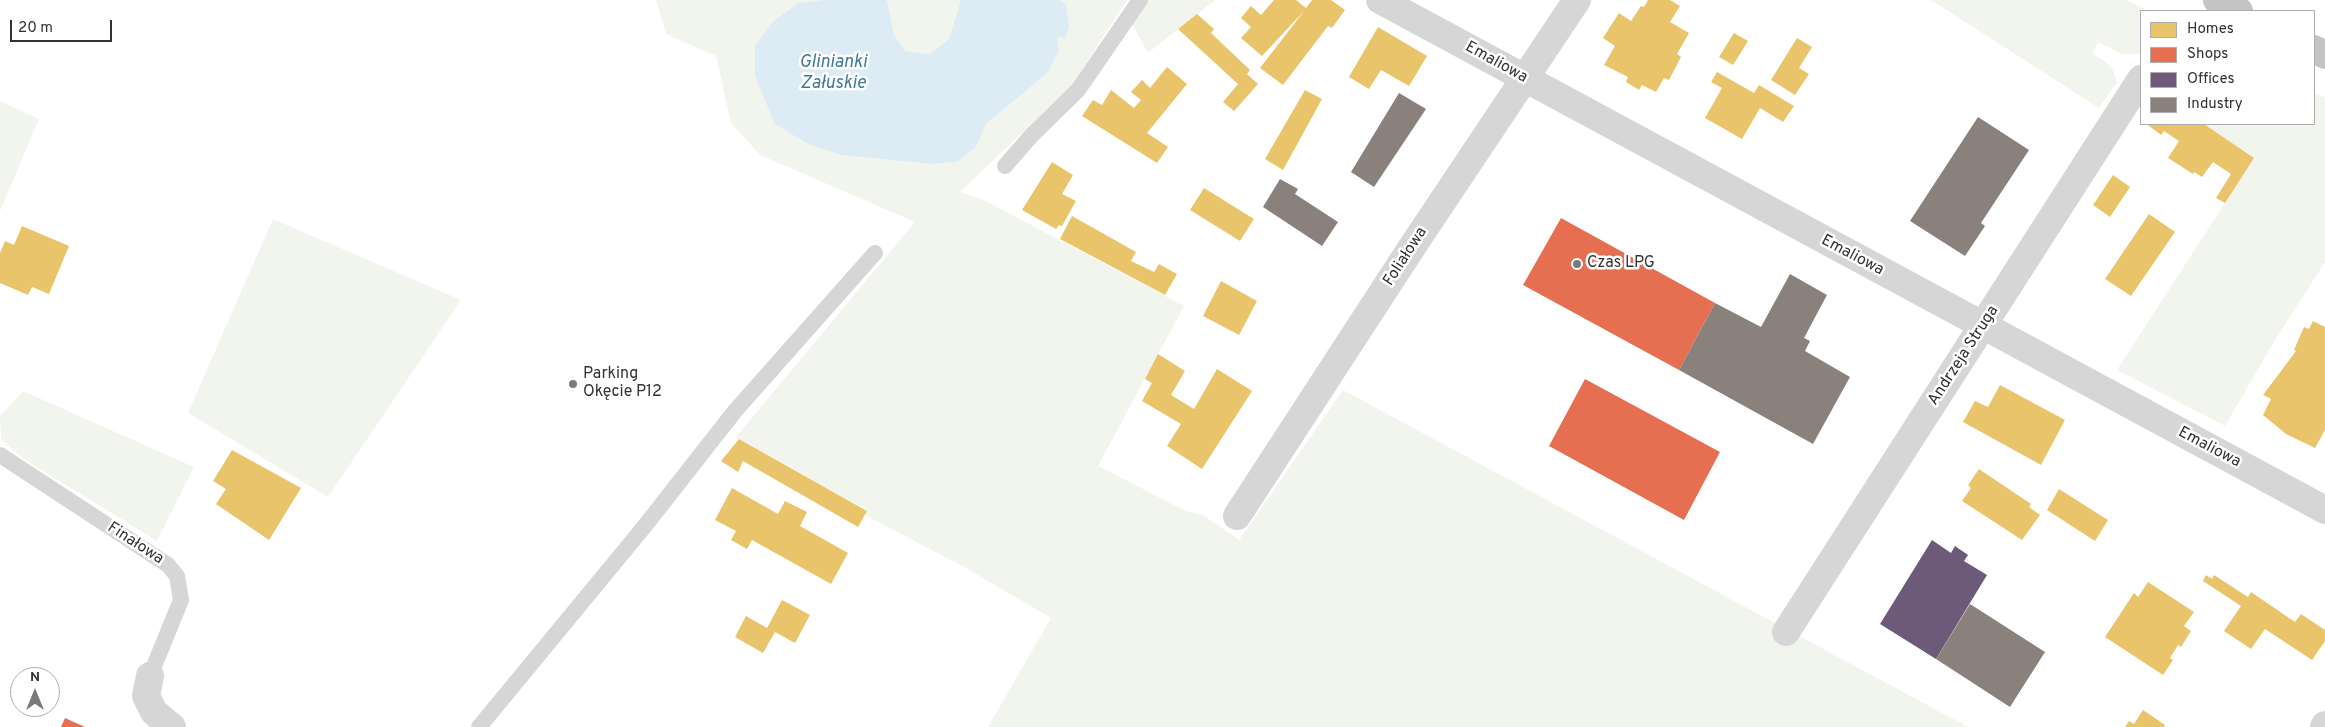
<!DOCTYPE html>
<meta charset="utf-8">
<style>
body{margin:0}
#map{position:relative;width:2325px;height:727px;overflow:hidden;background:#fff;font-family:Overpass,sans-serif}
canvas{display:block}
.legend{position:absolute;left:2140px;top:10px;width:175px;height:115px;box-sizing:border-box;background:#fff;border:1px solid #adadad;margin:0;padding:6px 9px;list-style:none;font-size:15px;color:#323232}
.legend li{display:flex;align-items:center;gap:10px;height:25px}
.legend b{width:25px;border:1px solid #adadad}
.north{position:absolute;left:10px;top:667px;width:50px;height:50px;box-sizing:border-box;background:#fff;border:1px solid #adadad;border-radius:50%;rotate:0deg;font-size:14px;font-weight:700;line-height:20px;text-align:center;color:#323232}
.north::after{content:'';display:block;margin:auto;width:18px;height:22px;background:#7a7a7a;clip-path:polygon(50% 0,100% 100%,50% 72%,0 100%)}
.scale{position:absolute;left:10px;top:20px;width:102px;height:22px;box-sizing:border-box;border:2px solid #323232;border-top:0;padding-left:6px;font-size:15px;line-height:18px;white-space:nowrap;color:#323232;-webkit-text-stroke:4px #fff;paint-order:stroke}
</style>
<div id="map">
<canvas width="2325" height="727"></canvas>
<ul class="legend">
<li><b style="height:14px;background:#e9c46a"></b>Homes</li>
<li><b style="height:14px;background:#e76f51"></b>Shops</li>
<li><b style="height:14px;background:#6d597a"></b>Offices</li>
<li><b style="height:14px;background:#8a817c"></b>Industry</li>
</ul>
<div class="north">N</div>
<div class="scale">20 m</div>
</div>
<script>
const ctx = document.querySelector('canvas').getContext('2d');
ctx.lineJoin = 'round';
function paint(path, color) {
  ctx.fillStyle = color;
  ctx.fill(path, 'evenodd');
}
function shape(rows) {
  const path = new Path2D();
  for (const r of rows) {
    path.moveTo(r[0], r[1]);
    for (let i = 2; i < r.length; i += 2) path.lineTo(r[i], r[i + 1]);
  }
  return path;
}
function strokePath(path, color, width, dash) {
  ctx.strokeStyle = color;
  ctx.lineWidth = width;
  ctx.lineCap = dash ? 'butt' : 'round';
  ctx.setLineDash(dash || []);
  ctx.stroke(path);
}
function label(font, color, halo, rows, align = 'center') {
  ctx.font = font + ' Overpass,sans-serif';
  ctx.lineWidth = 5;
  ctx.setLineDash([]);
  ctx.textBaseline = 'middle';
  ctx.strokeStyle = halo;
  ctx.fillStyle = color;
  for (const [text, x, y, turn = 0] of rows) {
    ctx.save();
    ctx.translate(x, y);
    ctx.rotate((+turn || 0) * Math.PI / 180);
    ctx.textAlign = isNaN(turn) ? turn : align;
    if (halo) ctx.strokeText(text, 0, 0);
    ctx.fillText(text, 0, 0);
    ctx.restore();
  }
}
const green = shape([
 [656,0,823,0,798,3,810,145,841,155,932,164,957,162,976,147,986,124,1009,105,1057,37,1066,5,1060,0,1127,0,1071,86,960,192,986,201,1184,306,1098,466,1186,511,1203,515,1239,540,1343,390,1968,727,988,727,1051,618,964,567,865,515,867,510,736,437,915,222,760,155,731,123,716,56,666,34],
 [887,0,961,0,949,39,930,54,905,51,894,35],
 [1148,0,1215,0,1148,53,1132,24],
 [1931,0,2126,0,2149,11,2141,11,2141,51,2138,54,2122,54,2098,42,2092,53,2106,62,2113,70,2117,82,2099,108],
 [2314,93,2325,98,2325,262,2275,340,2225,426,2117,370,2254,158,2204,124,2314,124],
 [0,101,39,119,0,211],
 [273,219,461,300,328,497,188,413],
 [23,391,194,467,157,541,24,459,1,440,0,416]
]);
const water = shape([
 [823,0,887,0,894,35,905,51,930,54,949,39,961,0,1060,0,1066,5,1069,27,1065,38,1057,37,1059,50,1048,72,986,124,976,147,957,162,932,164,841,155,810,145,775,124,755,76,755,46,773,22,798,3]
]);
const homes = shape([
 [1274,0,1296,0,1306,8,1312,0,1331,0,1345,10,1332,28,1328,26,1283,85,1260,68,1304,11,1262,56,1241,38,1251,27,1241,18,1251,6,1261,15],
 [1648,0,1670,0,1680,6,1670,22,1689,33,1677,54,1681,57,1669,80,1664,78,1656,92,1642,85,1639,90,1626,82,1628,77,1604,65,1615,46,1603,38,1619,13,1631,21,1641,6,1644,7],
 [1197,14,1214,29,1211,33,1250,70,1247,74,1258,84,1234,111,1223,102,1238,84,1178,29],
 [1378,27,1427,56,1409,86,1381,70,1369,89,1349,77],
 [1734,33,1748,41,1733,65,1719,57],
 [1797,38,1812,47,1799,68,1809,74,1795,95,1771,80],
 [1167,67,1187,84,1147,133,1168,147,1157,163,1082,116,1093,100,1102,105,1111,90,1134,108,1141,100,1131,92,1142,80,1150,88],
 [1717,72,1754,93,1759,85,1794,106,1783,122,1760,108,1742,139,1705,118,1722,88,1711,82],
 [1305,90,1322,99,1283,170,1265,159],
 [2149,124,2204,124,2254,158,2225,203,2216,198,2231,174,2213,162,2202,177,2194,172,2193,174,2168,158,2179,141,2164,131,2161,135,2148,125],
 [1052,162,1073,175,1062,194,1076,201,1062,226,1059,225,1056,229,1022,210],
 [2113,175,2130,187,2110,217,2093,205],
 [1204,188,1254,219,1240,241,1190,210],
 [2149,214,2175,232,2131,296,2105,279],
 [1072,216,1136,252,1131,261,1154,272,1159,264,1177,274,1165,295,1060,239],
 [22,226,69,246,49,294,32,287,28,295,0,283,0,253,5,241,14,245],
 [1221,281,1257,301,1239,335,1203,316],
 [2313,321,2325,327,2325,430,2315,448,2286,434,2263,415,2271,399,2263,395,2296,351,2294,350,2304,327,2309,329],
 [1158,354,1185,371,1171,395,1194,409,1217,369,1252,391,1202,469,1167,446,1181,424,1142,401,1152,383,1145,379],
 [2000,385,2065,420,2041,465,1963,422,1975,401,1988,407],
 [739,439,867,511,858,527,743,461,738,472,721,461],
 [232,450,301,488,269,540,216,504,226,489,213,481],
 [1979,469,2031,504,2029,507,2040,515,2022,540,1962,501,1971,488,1968,485],
 [732,488,778,514,785,501,807,512,800,526,848,553,831,584,752,540,747,549,731,540,736,531,715,520],
 [2059,489,2108,520,2095,541,2047,510],
 [2206,575,2212,579,2214,575,2248,597,2251,592,2295,622,2301,614,2325,630,2325,641,2312,660,2265,629,2251,649,2224,631,2241,606,2203,581],
 [2148,582,2194,612,2184,626,2191,631,2181,647,2178,645,2170,658,2173,660,2163,675,2105,637,2134,593,2138,597],
 [782,600,810,615,795,643,775,632,763,653,735,637,746,616,767,628],
 [2143,710,2165,725,2164,727,2125,727,2129,721,2134,724]
]);
const shops = shape([
 [1561,218,1715,303,1679,370,1523,285],
 [1585,379,1720,452,1684,520,1549,446],
 [65,718,85,727,61,727]
]);
const offices = shape([
 [1932,540,1951,553,1955,546,1968,555,1964,561,1987,575,1936,659,1880,624]
]);
const industry = shape([
 [1399,93,1426,109,1374,187,1351,172],
 [1978,117,2029,150,1981,223,1985,226,1965,256,1910,221],
 [1280,179,1298,189,1295,194,1338,222,1322,246,1263,207],
 [1790,274,1827,295,1804,338,1810,341,1805,351,1850,377,1813,444,1679,370,1715,303,1761,327],
 [1970,604,2045,652,2010,707,1936,659]
]);
const lane = shape([
 [1005,166,1031,136,1078,90,1140,0],
 [0,455,168,565,177,576,181,600,150,676],
 [479,727,644,527,735,411,875,253]
]);
const street = shape([
 [1380,0,2325,510],
 [1237,516,1414,244,1577,0],
 [1786,632,2141,79],
 [150,676,146,696,154,712,172,727],
 [2324,727,2325,725]
]);
const highway = shape([
 [2217,0,2239,11],
 [2314,49,2325,55]
]);
const markers = [
 [1577,264,5,"#7a7a7a"],
 [573,384,5,"#7a7a7a"]
];
const streetNames = [
 ["Emaliowa",1496,63,29],
 ["Emaliowa",1852,256,28],
 ["Foliałowa",1406,257,-57],
 ["Andrzeja Struga",1964,356,-57],
 ["Emaliowa",2209,448,28],
 ["Finałowa",135,544,33]
];
const poiNames = [
 ["Czas LPG",1587,264],
 ["Parking",583,375],
 ["Okęcie P12",583,393]
];
const waterNames = [
 ["Glinianki",833,63],
 ["Załuskie",833,84]
];
paint(green, '#f1f5ed');
paint(water, '#dcebf4');
paint(homes, '#e9c46a');
paint(shops, '#e76f51');
paint(offices, '#6d597a');
paint(industry, '#8a817c');
strokePath(lane, '#d6d6d6', 16);
strokePath(street, '#d6d6d6', 28);
strokePath(highway, '#c4c4c4', 28);
for (const [x, y, r, color] of markers) {
  const dot = new Path2D();
  dot.arc(x, y, r, 0, 2 * Math.PI);
  ctx.fillStyle = color;
  ctx.fill(dot);
  strokePath(dot, '#fff', 2);
}
label('16px', '#323232', '#fff', streetNames);
label('16px', '#323232', '#fff', poiNames, 'left');
label('italic 18px', '#3b789a', '#fff', waterNames);
</script>
